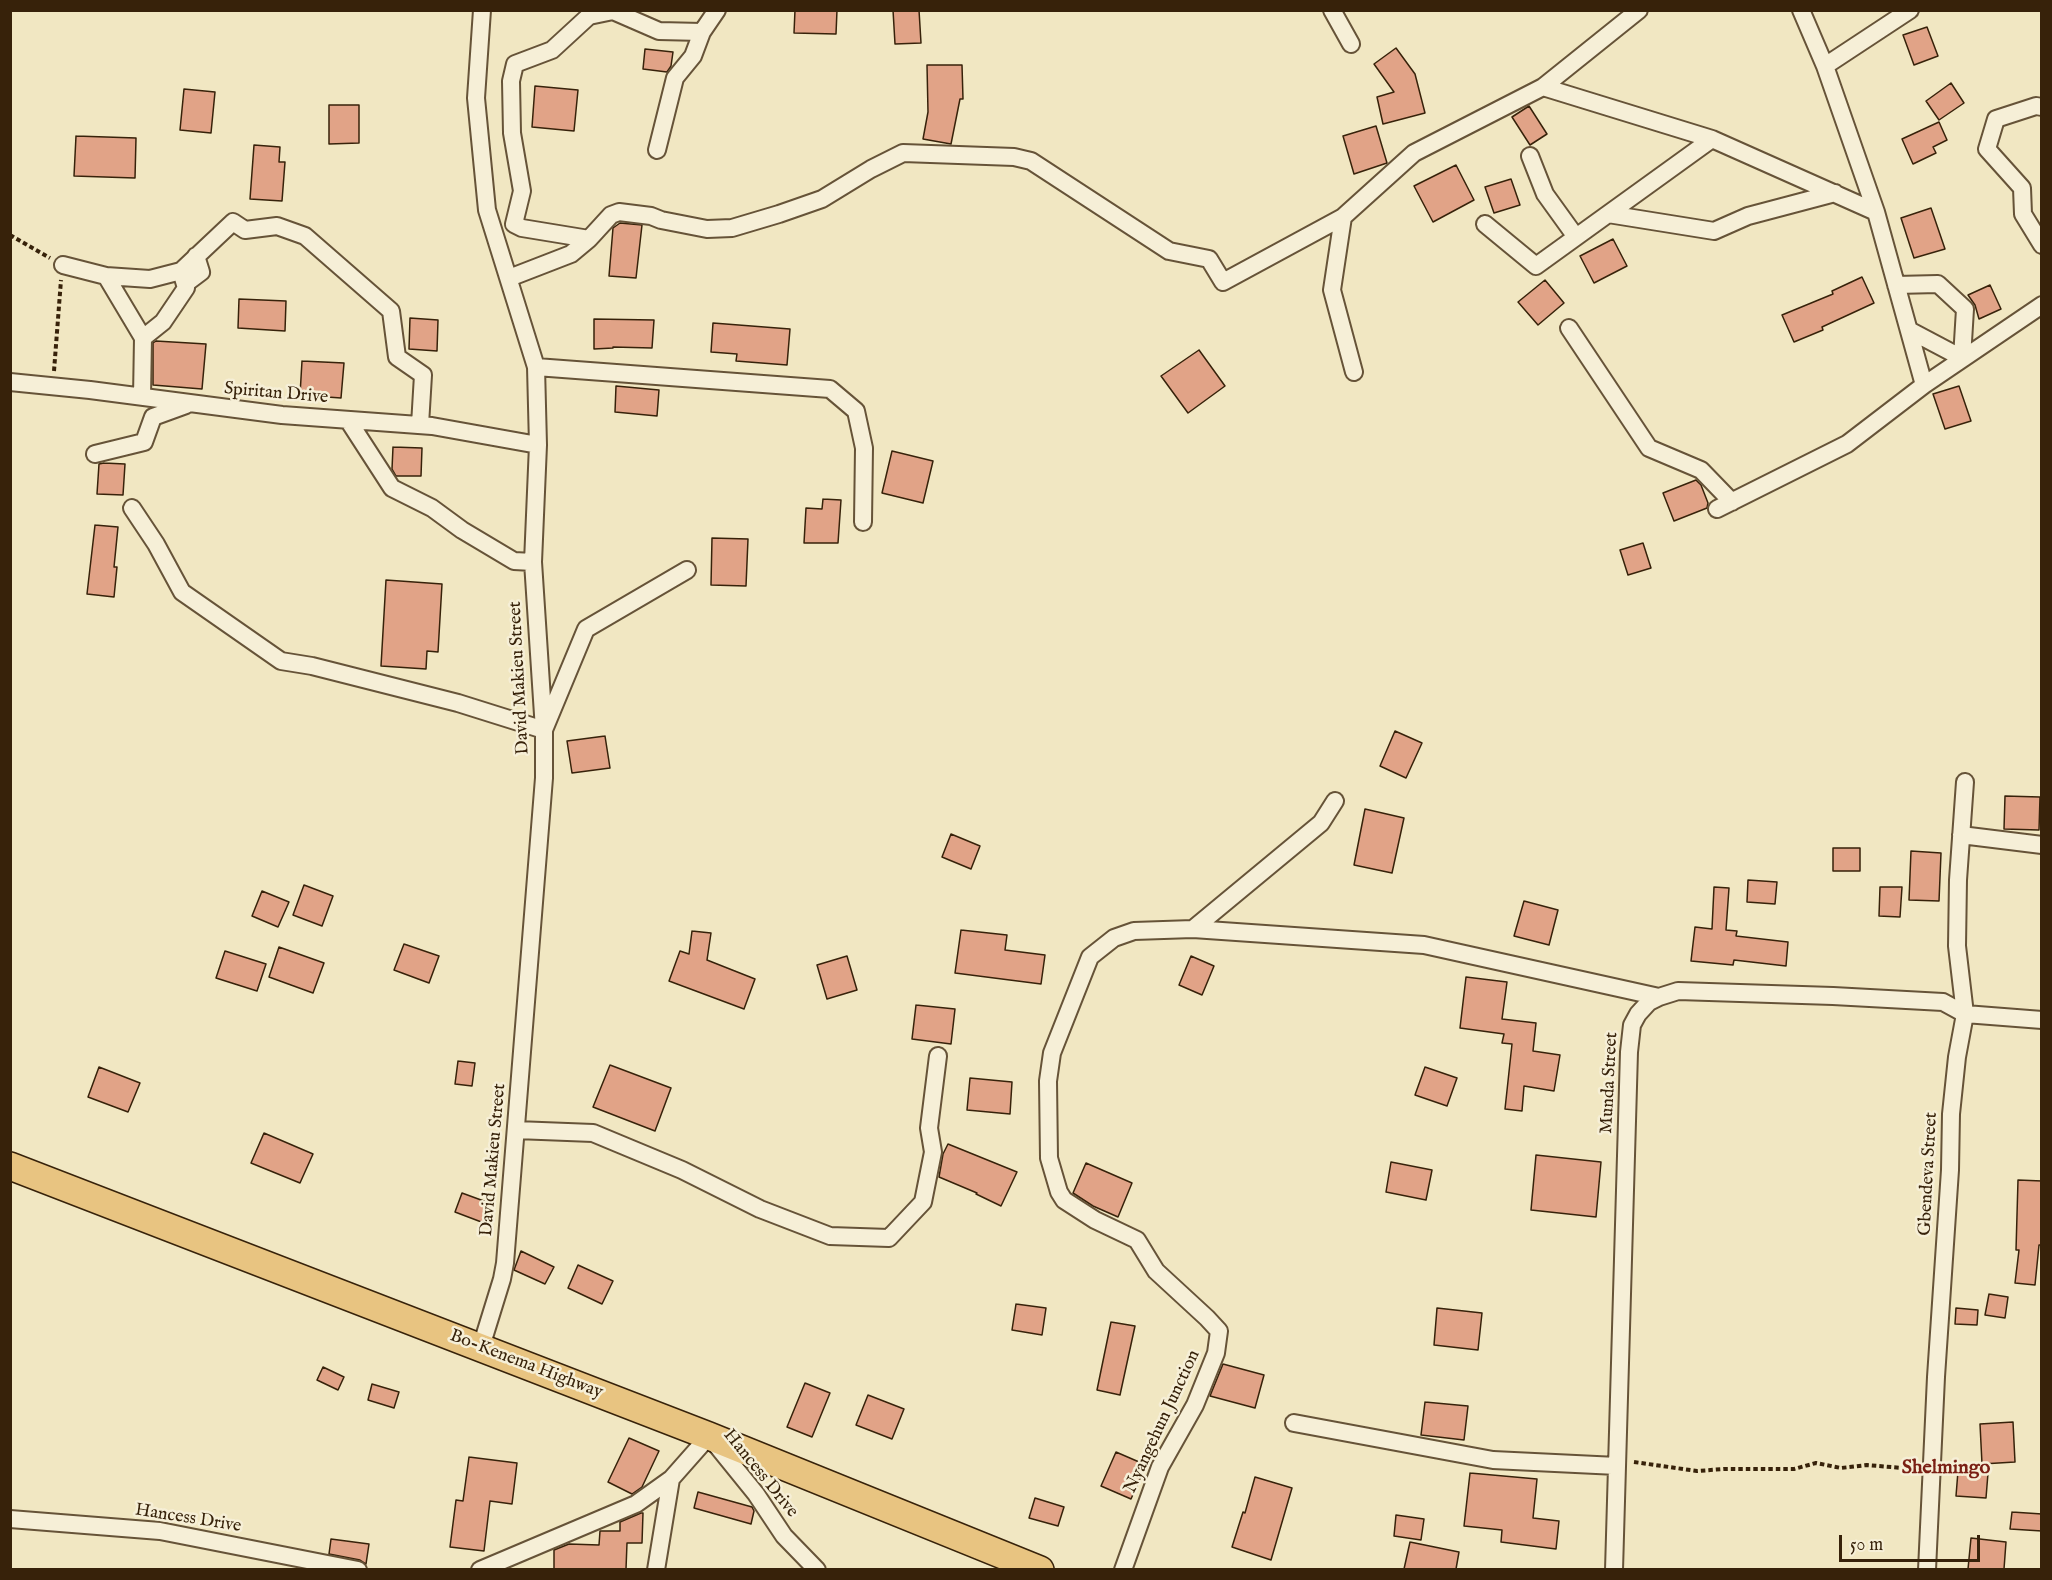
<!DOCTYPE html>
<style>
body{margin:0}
#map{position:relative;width:2052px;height:1580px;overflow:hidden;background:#f1e7c2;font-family:"IM FELL English",serif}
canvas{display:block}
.frame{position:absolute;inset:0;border:12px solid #37220a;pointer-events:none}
.scale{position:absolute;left:1839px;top:1535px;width:141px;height:27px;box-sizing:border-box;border:3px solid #37220a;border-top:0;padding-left:8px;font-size:18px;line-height:21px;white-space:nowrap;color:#37220a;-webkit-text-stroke:4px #f6efd7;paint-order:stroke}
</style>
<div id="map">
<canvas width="2052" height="1580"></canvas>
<div class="frame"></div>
<div class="scale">50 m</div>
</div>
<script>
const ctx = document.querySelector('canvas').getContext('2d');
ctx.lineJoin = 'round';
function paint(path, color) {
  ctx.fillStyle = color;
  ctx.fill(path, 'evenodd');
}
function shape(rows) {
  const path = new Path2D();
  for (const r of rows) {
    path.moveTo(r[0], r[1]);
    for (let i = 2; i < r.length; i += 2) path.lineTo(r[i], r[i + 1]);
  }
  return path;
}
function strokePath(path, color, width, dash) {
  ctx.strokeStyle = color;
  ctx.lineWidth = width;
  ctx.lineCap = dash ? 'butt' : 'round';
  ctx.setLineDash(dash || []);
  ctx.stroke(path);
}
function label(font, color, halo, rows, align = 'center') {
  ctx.font = font + ' "IM FELL English",serif';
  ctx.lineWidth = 5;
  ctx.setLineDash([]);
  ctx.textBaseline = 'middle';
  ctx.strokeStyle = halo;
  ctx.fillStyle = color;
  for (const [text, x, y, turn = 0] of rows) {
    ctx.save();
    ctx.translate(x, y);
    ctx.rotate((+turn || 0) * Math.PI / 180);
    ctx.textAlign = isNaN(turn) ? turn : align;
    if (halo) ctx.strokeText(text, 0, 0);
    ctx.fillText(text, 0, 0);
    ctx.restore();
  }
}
const building = shape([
 [795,10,837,10,836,34,794,33,795,10],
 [893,10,919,10,921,43,895,44,893,10],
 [1927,27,1938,56,1914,65,1903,35,1927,27],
 [1396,48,1415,74,1425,113,1383,124,1377,97,1394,92,1374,64,1396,48],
 [645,49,673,52,671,66,667,72,643,69,645,49],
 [927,65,962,65,963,99,960,99,951,144,923,139,928,112,927,65],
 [1951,83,1964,103,1939,120,1926,101,1951,83],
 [535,86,578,90,574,131,532,127,535,86],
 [184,89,215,92,211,133,180,130,184,89],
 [329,105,359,105,359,143,329,144,329,105],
 [1529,106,1547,134,1530,145,1512,117,1529,106],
 [1939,122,1947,140,1933,147,1936,153,1913,164,1902,139,1939,122],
 [1376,126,1387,163,1354,174,1343,136,1376,126],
 [76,136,136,138,135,178,74,176,76,136],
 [254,145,280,147,279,162,285,162,282,201,250,199,254,145],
 [1456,165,1474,200,1433,222,1414,186,1456,165],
 [1511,179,1520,205,1494,213,1485,187,1511,179],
 [1931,208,1945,249,1914,258,1901,218,1931,208],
 [620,223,642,225,636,278,609,276,613,228,620,223],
 [1613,239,1627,266,1594,283,1580,256,1613,239],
 [1862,277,1874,303,1822,327,1823,330,1794,342,1782,315,1833,294,1832,291,1862,277],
 [1545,280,1564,303,1538,325,1518,302,1545,280],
 [1990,285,2001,309,1979,319,1975,305,1968,295,1990,285],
 [239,299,286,301,285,331,238,328,239,299],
 [410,318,438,320,437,351,409,349,410,318],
 [594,319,654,320,652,348,613,347,613,348,594,349,594,319],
 [713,323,790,329,787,365,736,361,737,354,711,352,713,323],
 [156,341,206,344,202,389,153,385,153,343,156,341],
 [1199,350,1225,386,1188,413,1161,376,1199,350],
 [302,361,344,363,341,398,300,395,302,361],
 [616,386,659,390,657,416,615,412,616,386],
 [1959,386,1971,421,1945,429,1933,394,1959,386],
 [393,447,422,448,421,476,396,476,392,469,393,447],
 [892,451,933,461,923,503,882,493,892,451],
 [104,463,125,464,123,495,97,494,99,464,104,463],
 [1696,480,1701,485,1708,503,1707,508,1674,521,1663,493,1696,480],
 [823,499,841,500,838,543,804,543,806,508,822,509,823,499],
 [95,525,118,527,114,567,117,567,114,597,87,594,95,525],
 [712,538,748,539,746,586,711,585,712,538],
 [1643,543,1651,568,1628,575,1620,550,1643,543],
 [386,580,442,584,438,652,427,651,426,669,381,666,386,580],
 [1395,731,1422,743,1406,778,1380,766,1395,731],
 [605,736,610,768,572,773,567,741,605,736],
 [2005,796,2040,797,2039,830,2004,829,2005,796],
 [1365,809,1404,818,1392,873,1354,865,1365,809],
 [951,834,980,846,971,869,942,857,951,834],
 [1833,848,1860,848,1860,871,1833,871,1833,848],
 [1911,851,1941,853,1939,901,1909,900,1911,851],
 [1748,880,1777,882,1775,904,1747,902,1748,880],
 [304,885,333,896,322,926,293,915,304,885],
 [1714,887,1729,888,1726,930,1737,931,1736,936,1788,942,1786,966,1734,960,1733,965,1691,961,1695,927,1712,929,1714,887],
 [1880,887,1902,887,1900,917,1879,916,1880,887],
 [262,891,289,902,278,927,252,916,262,891],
 [1524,901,1558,910,1549,945,1514,936,1524,901],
 [961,930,1007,935,1005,950,1045,955,1041,984,955,973,961,930],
 [692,931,711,933,707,960,755,979,744,1009,669,981,680,951,689,954,692,931],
 [404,944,439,956,429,983,394,970,404,944],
 [279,947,324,963,313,993,269,977,279,947],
 [225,951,266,964,257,991,216,978,225,951],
 [847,956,857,990,827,999,817,965,847,956],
 [1191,956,1214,966,1202,995,1179,985,1191,956],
 [1466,977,1507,982,1502,1019,1536,1023,1533,1051,1560,1055,1554,1091,1524,1086,1522,1111,1505,1109,1512,1044,1502,1043,1504,1034,1460,1028,1466,977],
 [916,1005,955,1009,951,1044,912,1039,916,1005],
 [458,1061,475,1063,472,1086,455,1084,458,1061],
 [610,1065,671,1088,655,1131,593,1107,610,1065],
 [99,1067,140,1083,128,1112,88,1097,99,1067],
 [1425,1067,1457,1078,1447,1106,1415,1095,1425,1067],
 [970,1078,1012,1082,1010,1114,967,1110,970,1078],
 [264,1133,313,1154,300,1183,251,1163,264,1133],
 [948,1144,1017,1172,1001,1206,976,1194,977,1193,939,1177,943,1154,948,1144],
 [1536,1155,1601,1162,1596,1217,1531,1210,1536,1155],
 [1391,1162,1432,1170,1426,1200,1386,1192,1391,1162],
 [1086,1163,1132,1183,1118,1217,1093,1206,1073,1193,1086,1163],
 [2018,1180,2042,1181,2042,1245,2039,1245,2035,1285,2015,1283,2019,1250,2016,1250,2018,1180],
 [462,1193,492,1204,484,1223,455,1212,462,1193],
 [521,1251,554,1267,545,1284,514,1270,521,1251],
 [578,1265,613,1281,602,1304,568,1288,578,1265],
 [1989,1294,2008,1297,2005,1318,1985,1315,1989,1294],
 [1016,1304,1046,1308,1042,1335,1012,1330,1016,1304],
 [1437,1308,1482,1313,1478,1350,1434,1345,1437,1308],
 [1956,1308,1978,1310,1977,1325,1955,1324,1956,1308],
 [1111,1322,1135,1326,1120,1395,1097,1390,1111,1322],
 [1223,1364,1264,1375,1255,1408,1210,1396,1223,1364],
 [323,1367,344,1377,338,1390,317,1380,323,1367],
 [805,1383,830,1393,812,1437,787,1427,805,1383],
 [372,1384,399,1392,394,1408,368,1400,372,1384],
 [868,1395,904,1409,892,1439,856,1425,868,1395],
 [1425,1402,1468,1406,1464,1440,1421,1435,1425,1402],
 [2013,1422,2015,1462,1982,1464,1980,1424,2013,1422],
 [629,1438,659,1451,642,1487,632,1494,608,1482,629,1438],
 [1116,1452,1146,1465,1131,1499,1101,1486,1116,1452],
 [469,1457,517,1463,512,1504,490,1501,484,1551,450,1547,456,1500,463,1501,469,1457],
 [1958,1471,1988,1473,1986,1498,1956,1496,1958,1471],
 [1470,1473,1537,1479,1533,1518,1559,1521,1556,1549,1501,1542,1502,1530,1464,1526,1470,1473],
 [1255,1477,1292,1488,1271,1560,1232,1547,1243,1512,1245,1513,1255,1477],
 [698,1492,752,1507,754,1511,751,1524,694,1508,698,1492],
 [1035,1498,1064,1507,1058,1526,1029,1518,1035,1498],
 [2012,1512,2042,1514,2042,1531,2010,1529,2012,1512],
 [641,1513,643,1513,642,1543,627,1543,626,1569,554,1569,554,1550,569,1544,599,1545,600,1531,620,1531,620,1522,641,1513],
 [1396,1515,1424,1519,1421,1540,1394,1536,1396,1515],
 [1971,1538,2006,1542,2004,1569,1968,1569,1971,1538],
 [331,1539,369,1544,366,1564,360,1560,329,1554,331,1539],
 [1410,1542,1459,1552,1456,1569,1404,1569,1410,1542]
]);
const path = shape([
 [10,235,50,258],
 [54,371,61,280],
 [1634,1462,1697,1471,1724,1469,1794,1469,1816,1463,1841,1468,1867,1465,1915,1469]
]);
const minor = shape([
 [1332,10,1351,44],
 [1801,10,1825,66,1876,212,1924,385],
 [702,32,717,10],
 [1825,66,1910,10],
 [1543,87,1712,139,1876,212],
 [2042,107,2036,106,1996,119,1987,149,2022,188,2023,214,2042,245],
 [1530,156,1545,194,1576,237],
 [1608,214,1714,231,1748,216,1835,193],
 [1485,224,1536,266,1712,139],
 [589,239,611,215,619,212,651,216,661,220,707,229,732,228,779,214,822,199,871,169,903,153,1014,157,1031,161,1169,251,1209,259,1223,282,1343,217],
 [63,265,106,276,143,338,142,397],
 [106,276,150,279,181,271,233,222,245,230,277,226,305,236,391,311,397,357,423,375,420,425],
 [509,278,571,254,589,239,522,228,514,224,522,191,512,133,511,81,515,64,552,50,589,16,613,11,659,31,702,32,693,56,675,78,657,150],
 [185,284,201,272,196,256],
 [1896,285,1938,284,1965,309,1962,358,1909,330],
 [1569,328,1649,448,1701,470,1732,502],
 [143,338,163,322,186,288,181,271],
 [536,367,830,389,856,411,864,448,863,522],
 [1354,372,1332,290,1343,217,1414,153,1543,87,1639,10],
 [10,382,90,390,282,415,432,426,538,445],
 [348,420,392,488,432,508,462,530,514,561,533,562],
 [95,454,144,442,153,417,186,405],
 [132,508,156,544,182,592,281,661,312,666,458,703,544,730,586,629,687,570],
 [1717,509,1847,444,1924,385,2042,305],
 [1961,835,2042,845],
 [1193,929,1424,945,1659,997],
 [516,1130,593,1133,682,1170,760,1209,830,1236,889,1238,923,1202,933,1152,929,1128,938,1056],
 [481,1347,502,1279,505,1263,544,778,544,730,533,562,538,445,536,367,487,210,476,98,482,10],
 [1294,1423,1493,1460,1617,1466],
 [10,1519,160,1531,358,1570],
 [480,1570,636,1504,671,1479,709,1436,756,1494,784,1536,817,1570],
 [656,1570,671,1479],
 [1123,1570,1160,1467,1195,1405,1216,1353,1219,1331,1207,1318,1156,1271,1137,1240,1095,1220,1064,1200,1059,1192,1049,1158,1048,1081,1052,1053,1090,957,1114,938,1134,931,1193,929,1321,823,1335,801],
 [1614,1570,1629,1052,1632,1025,1638,1014,1649,1002,1659,997,1678,991,1833,996,1943,1002,1965,1014,2042,1020],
 [1927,1570,1936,1377,1950,1170,1951,1114,1957,1057,1965,1014,1957,946,1958,880,1965,782]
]);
const trunk = shape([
 [10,1166,709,1436,1040,1570]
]);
const streetNames = [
 ["Spiritan Drive",276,394,5],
 ["David Makieu Street",520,678,-93],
 ["Munda Street",1610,1083,-87],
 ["David Makieu Street",494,1160,-85],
 ["Gbendeva Street",1929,1174,-87],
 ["Bo-Kenema Highway",526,1365,21],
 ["Nyangehun Junction",1163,1422,-65],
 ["Hancess Drive",760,1474,51],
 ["Hancess Drive",188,1519,9]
];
const neighbourhoodNames = [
 ["Shelmingo",1946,1469]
];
paint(building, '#e1a387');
strokePath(building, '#37220a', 1.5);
strokePath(minor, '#665338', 20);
strokePath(trunk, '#37220a', 30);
strokePath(path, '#37220a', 4, [4.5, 3]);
strokePath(minor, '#f6efd7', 16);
strokePath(trunk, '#e8c481', 27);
label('18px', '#37220a', '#f6efd7', streetNames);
label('bold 20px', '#7a1f14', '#f6efd7', neighbourhoodNames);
</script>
